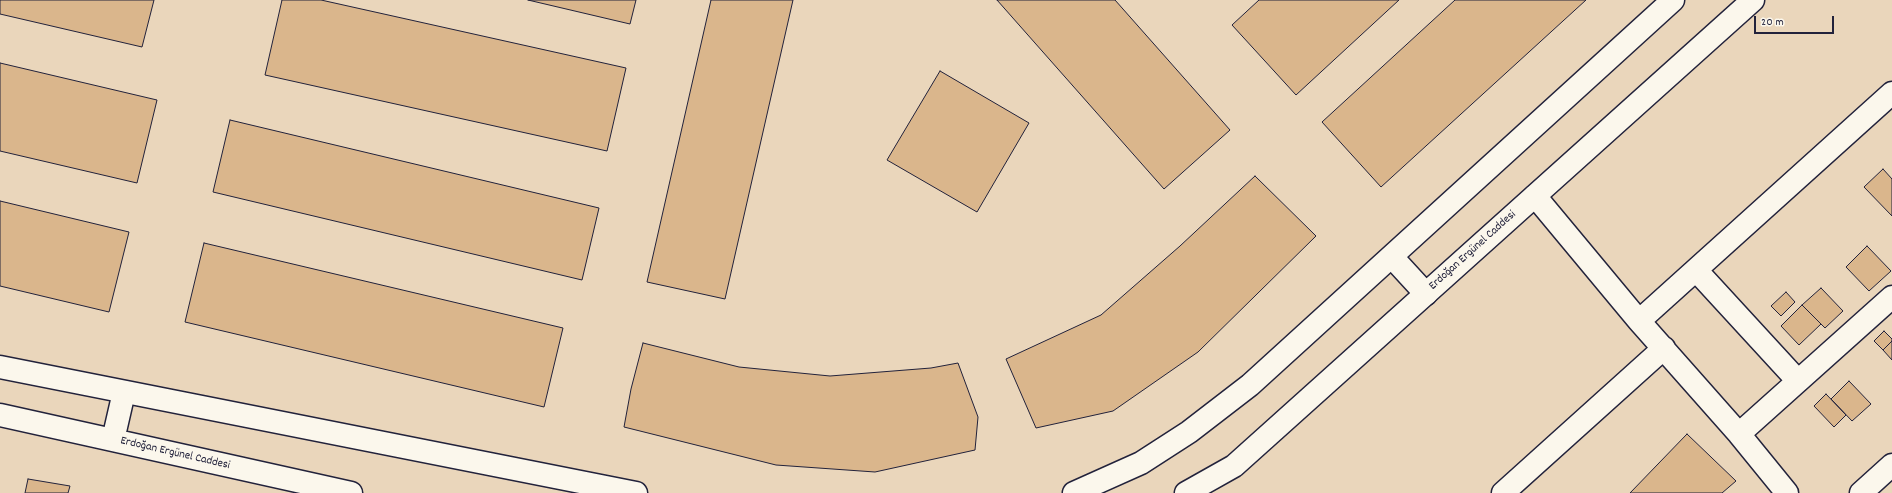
<!DOCTYPE html>
<meta charset="utf-8">
<style>
body{margin:0}
#map{position:relative;width:1892px;height:493px;overflow:hidden;background:#f1e4cf;font-family:Dekko,sans-serif}
canvas{display:block}
.scale{position:absolute;left:1754px;top:16px;width:80px;height:18px;box-sizing:border-box;border:2px solid #22223b;border-top:0;padding-left:5px;font-size:12px;line-height:14px;white-space:nowrap;color:#22223b;-webkit-text-stroke:3px #fbf7ec;paint-order:stroke}
</style>
<div id="map">
<canvas width="1892" height="493"></canvas>
<div class="scale">20 m</div>
</div>
<script>
const ctx = document.querySelector('canvas').getContext('2d');
ctx.lineJoin = 'round';
function paint(path, color) {
  ctx.fillStyle = color;
  ctx.fill(path, 'evenodd');
}
function shape(rows) {
  const path = new Path2D();
  for (const r of rows) {
    path.moveTo(r[0], r[1]);
    for (let i = 2; i < r.length; i += 2) path.lineTo(r[i], r[i + 1]);
  }
  return path;
}
function strokePath(path, color, width, dash) {
  ctx.strokeStyle = color;
  ctx.lineWidth = width;
  ctx.lineCap = dash ? 'butt' : 'round';
  ctx.setLineDash(dash || []);
  ctx.stroke(path);
}
function label(font, color, halo, rows, align = 'center') {
  ctx.font = font + ' Dekko,sans-serif';
  ctx.lineWidth = 3;
  ctx.setLineDash([]);
  ctx.textBaseline = 'middle';
  ctx.strokeStyle = halo;
  ctx.fillStyle = color;
  for (const [text, x, y, turn = 0] of rows) {
    ctx.save();
    ctx.translate(x, y);
    ctx.rotate((+turn || 0) * Math.PI / 180);
    ctx.textAlign = isNaN(turn) ? turn : align;
    if (halo) ctx.strokeText(text, 0, 0);
    ctx.fillText(text, 0, 0);
    ctx.restore();
  }
}
const built = shape([
 [0,0,1892,0,1892,493,0,493]
]);
const building = shape([
 [0,0,154,0,142,47,0,14,0,0],
 [282,0,321,0,626,68,607,151,265,75,282,0],
 [528,0,636,0,630,24,528,0],
 [711,0,793,0,725,299,647,282,711,0],
 [997,0,1115,0,1230,130,1164,189,997,0],
 [1259,0,1399,0,1296,95,1232,25,1259,0],
 [1455,0,1586,0,1381,187,1322,122,1455,0],
 [0,63,157,100,137,183,0,151,0,63],
 [940,71,1029,123,977,212,887,160,940,71],
 [230,120,599,208,582,280,213,192,230,120],
 [1883,169,1892,179,1892,216,1864,187,1883,169],
 [1255,176,1316,236,1198,352,1113,411,1036,428,1006,359,1101,315,1180,246,1255,176],
 [0,201,129,232,109,312,0,286,0,201],
 [204,243,563,328,544,407,185,322,204,243],
 [1867,246,1891,271,1869,291,1846,267,1867,246],
 [1821,288,1843,311,1825,328,1802,305,1821,288],
 [1786,292,1795,302,1781,316,1771,306,1786,292],
 [1802,305,1821,324,1799,345,1781,326,1802,305],
 [1884,331,1892,339,1892,341,1883,350,1874,341,1884,331],
 [1892,341,1892,360,1883,350,1892,341],
 [643,343,739,367,830,376,931,368,958,363,978,417,975,450,875,472,776,465,624,427,631,389,643,343],
 [1849,381,1871,404,1852,421,1831,399,1849,381],
 [1826,394,1846,415,1834,427,1814,406,1826,394],
 [1687,434,1736,481,1722,493,1630,493,1687,434],
 [28,479,70,486,68,493,25,493,28,479]
]);
const minor = shape([
 [1535,196,1639,321],
 [1392,257,1426,294],
 [1696,270,1798,381],
 [1739,434,1892,297],
 [1503,493,1664,348],
 [1787,493,1739,434,1639,321,1892,93],
 [1861,493,1892,465]
]);
const major = shape([
 [0,367,636,493],
 [0,415,351,493],
 [113,440,124,392],
 [1074,493,1141,463,1189,432,1250,385,1673,0],
 [1186,493,1234,466,1753,0]
]);
const streetNames = [
 ["Erdoğan Ergünel Caddesi",1473,251,-42],
 ["Erdoğan Ergünel Caddesi",175,454,13]
];
paint(built, '#ead6bb');
paint(building, '#dab68c');
strokePath(building, '#22223b', 1);
strokePath(minor, '#22223b', 25);
strokePath(major, '#22223b', 25);
strokePath(minor, '#fbf7ec', 22);
strokePath(major, '#fbf7ec', 22);
label('12px', '#22223b', '#fbf7ec', streetNames);
</script>
